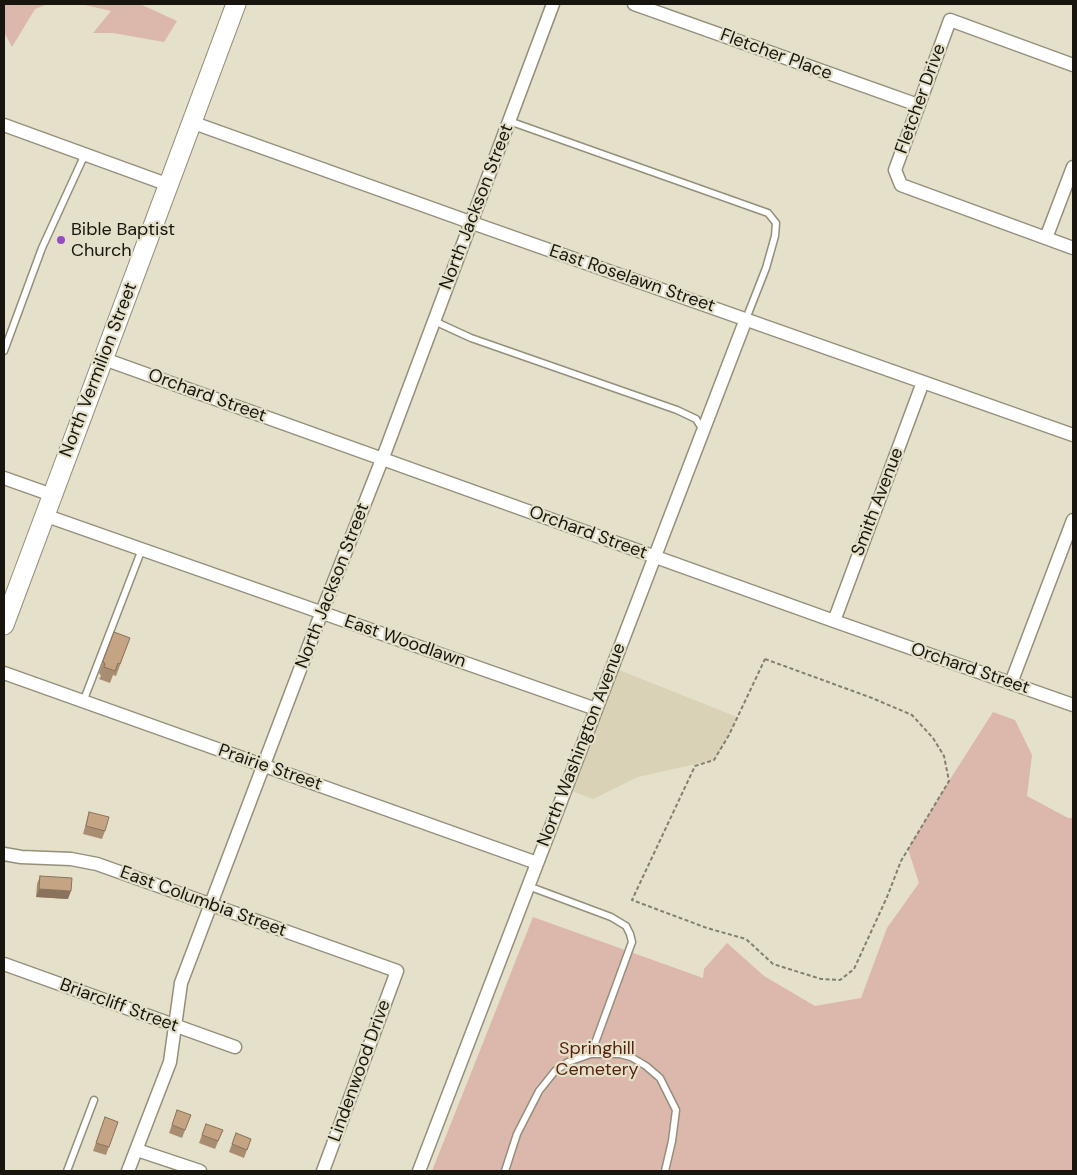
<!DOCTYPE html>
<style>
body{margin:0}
#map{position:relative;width:1077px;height:1175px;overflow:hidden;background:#e5e0c9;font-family:"DM Sans",sans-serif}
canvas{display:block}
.frame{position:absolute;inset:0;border:5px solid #17150d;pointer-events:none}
</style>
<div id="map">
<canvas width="1077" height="1175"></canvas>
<div class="frame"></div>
</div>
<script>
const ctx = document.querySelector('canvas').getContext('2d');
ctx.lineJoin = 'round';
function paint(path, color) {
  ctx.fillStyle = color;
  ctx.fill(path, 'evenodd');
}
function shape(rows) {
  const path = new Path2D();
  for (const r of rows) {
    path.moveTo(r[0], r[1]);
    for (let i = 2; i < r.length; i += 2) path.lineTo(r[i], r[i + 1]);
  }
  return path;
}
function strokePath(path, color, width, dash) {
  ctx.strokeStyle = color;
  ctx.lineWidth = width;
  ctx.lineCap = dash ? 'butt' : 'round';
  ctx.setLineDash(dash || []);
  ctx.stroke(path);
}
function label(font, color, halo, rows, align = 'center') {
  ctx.font = font + ' "DM Sans",sans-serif';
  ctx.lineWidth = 4.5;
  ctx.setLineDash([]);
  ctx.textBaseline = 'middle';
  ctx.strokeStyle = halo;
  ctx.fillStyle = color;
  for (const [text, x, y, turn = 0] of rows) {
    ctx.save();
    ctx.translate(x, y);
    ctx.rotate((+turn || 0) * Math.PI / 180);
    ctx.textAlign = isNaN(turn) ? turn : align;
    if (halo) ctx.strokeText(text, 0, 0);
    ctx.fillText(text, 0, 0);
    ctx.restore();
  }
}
const built = shape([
 [619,670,737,717,729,735,714,760,638,777,593,799,572,791]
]);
const green = shape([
 [4,4,48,4,35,9,12,47,4,32],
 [81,4,140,4,177,21,164,42,113,33,93,33,111,11],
 [993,712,1015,720,1032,755,1027,796,1068,818,1073,818,1073,1171,432,1171,533,917,703,978,704,969,727,943,764,976,815,1006,861,998,887,928,919,883,908,849,949,781]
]);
const path = shape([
 [765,659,872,698,912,715,933,738,944,756,949,781,901,861,887,897,854,969,840,980,821,979,773,964,746,939,707,928,632,900,695,766,714,760,729,735,765,659]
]);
const service = shape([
 [509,121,768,213,776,223,775,236,766,268,746,319],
 [434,321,471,338,677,410,696,419,703,430],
 [4,351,42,248,85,154],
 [83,702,142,549],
 [528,886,611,917,626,926,630,934,632,942,591,1054],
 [67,1171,94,1100],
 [505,1171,517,1134,539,1091,555,1071,568,1062,591,1054,620,1054,631,1057,646,1066,660,1078,676,1110,672,1141,665,1171]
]);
const minor = shape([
 [634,4,918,105],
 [1073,65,950,20,895,170,901,185,1073,248],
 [191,122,481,226,1073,435],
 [4,125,169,185],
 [1046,238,1073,167],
 [104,359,834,621,1073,705],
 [4,478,52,495],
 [44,515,596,709],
 [834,621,923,382],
 [4,673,537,863],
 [1011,683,1073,520],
 [4,854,21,857,71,859,97,864,397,971,323,1171],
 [4,964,235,1047],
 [137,1150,200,1171],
 [128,1171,170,1062,181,983,318,622,385,452,553,4],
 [419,1171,746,319]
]);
const primary = shape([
 [4,625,236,4]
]);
const wall = shape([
 [114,632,130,638,116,676,113,675,110,683,99,679,101,676,99,673],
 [89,812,105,831,102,839,83,834],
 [40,876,68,899,36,897,37,884],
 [177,1110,191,1115,182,1138,169,1133],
 [105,1117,118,1122,106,1155,93,1151],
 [206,1124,223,1130,215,1149,199,1143],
 [236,1133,251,1139,244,1158,229,1152]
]);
const shadedWall = shape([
 [39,889,71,891,68,899,36,897]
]);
const building = shape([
 [114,632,130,638,120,664,118,663,115,671,104,667,105,664,103,661,114,632],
 [89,812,109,817,105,831,86,826,89,812],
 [40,876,72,878,71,891,39,889,40,876],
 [177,1110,191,1115,185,1130,172,1125,177,1110],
 [105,1117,118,1122,109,1147,96,1143,105,1117],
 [206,1124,223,1130,218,1141,202,1135,206,1124],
 [236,1133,251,1139,247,1150,232,1144,236,1133]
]);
const markers = [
 [61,240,5,"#964cbf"]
];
const streetNames = [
 ["Fletcher Place",776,55,20],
 ["Fletcher Drive",921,99,-70],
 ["North Jackson Street",477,207,-69],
 ["East Roselawn Street",632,279,19],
 ["North Vermilion Street",99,370,-69],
 ["Orchard Street",207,396,20],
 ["Smith Avenue",878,502,-69],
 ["Orchard Street",588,533,20],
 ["North Jackson Street",333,586,-69],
 ["East Woodlawn",405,642,19],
 ["Orchard Street",970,669,19],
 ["North Washington Avenue",582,745,-69],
 ["Prairie Street",270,768,19],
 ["East Columbia Street",203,902,20],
 ["Briarcliff Street",119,1006,20],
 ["Lindenwood Drive",360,1071,-70]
];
const poiNames = [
 ["Bible Baptist",71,230],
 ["Church",71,251]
];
const parkNames = [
 ["Springhill",597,1049],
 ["Cemetery",597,1070]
];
paint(built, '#dad2b6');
paint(green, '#dbb7ac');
strokePath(service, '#948f7a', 9);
strokePath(minor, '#948f7a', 15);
strokePath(primary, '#948f7a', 21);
strokePath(path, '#837f6f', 2, [4, 2.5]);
strokePath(service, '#fff', 6);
strokePath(minor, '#fff', 12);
strokePath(primary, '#fff', 19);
paint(wall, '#a98d71');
paint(shadedWall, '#8a735c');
paint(building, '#c5a483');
strokePath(building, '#8a735c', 1);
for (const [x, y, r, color] of markers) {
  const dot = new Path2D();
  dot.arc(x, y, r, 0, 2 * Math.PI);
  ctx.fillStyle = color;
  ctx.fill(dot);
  strokePath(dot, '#e5e0c9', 2);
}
label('18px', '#17150d', '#e5e0c9', streetNames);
label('18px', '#17150d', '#e5e0c9', poiNames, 'left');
label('18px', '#581f0d', '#e5e0c9', parkNames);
</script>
